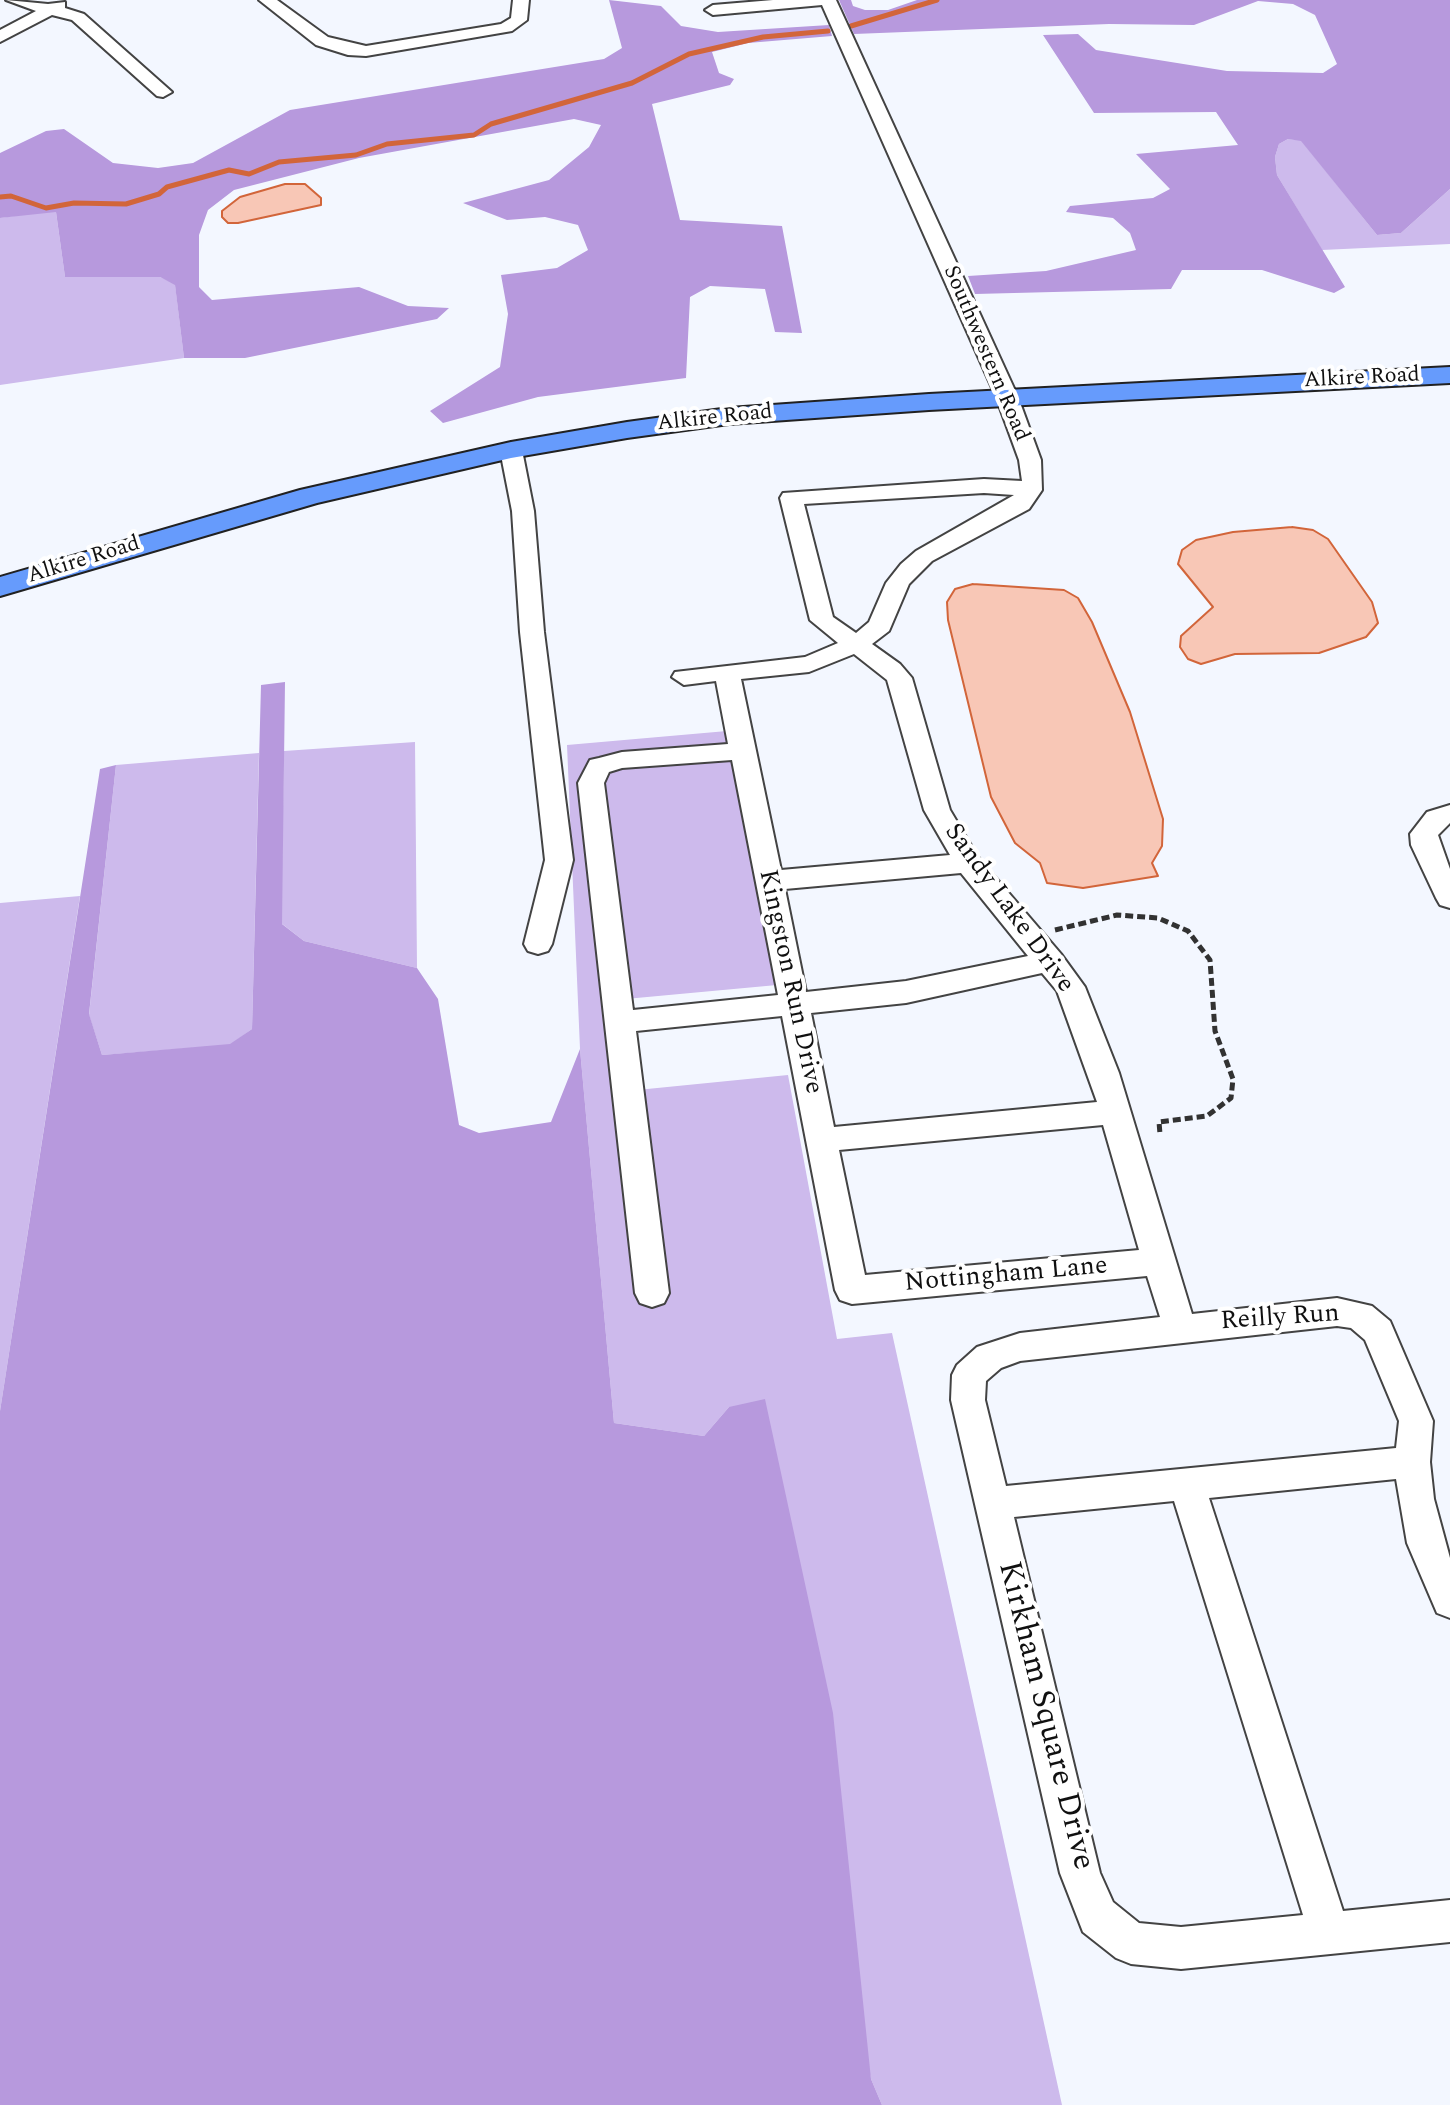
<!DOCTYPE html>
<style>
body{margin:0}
canvas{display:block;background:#f3f7ff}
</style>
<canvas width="1450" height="2105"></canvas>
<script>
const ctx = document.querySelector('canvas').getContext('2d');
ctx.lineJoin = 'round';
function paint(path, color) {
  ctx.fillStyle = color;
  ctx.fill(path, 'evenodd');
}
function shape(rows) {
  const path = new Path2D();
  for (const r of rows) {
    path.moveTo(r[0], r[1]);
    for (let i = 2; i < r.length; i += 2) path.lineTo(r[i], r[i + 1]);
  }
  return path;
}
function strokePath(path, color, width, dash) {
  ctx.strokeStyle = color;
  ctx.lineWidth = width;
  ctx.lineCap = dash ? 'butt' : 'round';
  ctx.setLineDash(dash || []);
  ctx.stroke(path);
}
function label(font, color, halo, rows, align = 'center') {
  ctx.font = font + ' Spectral,serif';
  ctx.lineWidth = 8;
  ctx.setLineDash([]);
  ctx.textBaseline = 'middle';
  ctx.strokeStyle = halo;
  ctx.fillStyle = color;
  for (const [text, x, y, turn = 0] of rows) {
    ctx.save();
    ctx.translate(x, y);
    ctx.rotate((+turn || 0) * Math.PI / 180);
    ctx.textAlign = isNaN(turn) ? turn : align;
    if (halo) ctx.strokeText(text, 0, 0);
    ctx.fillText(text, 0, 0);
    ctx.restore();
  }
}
const green = shape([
 [1288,139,1301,140,1377,235,1401,233,1450,189,1450,244,1322,250,1277,175,1275,157,1279,144],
 [49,211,56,212,65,277,160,277,175,284,184,358,0,385,0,218],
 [727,731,777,985,604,1001,617,1092,788,1075,837,1339,892,1333,1062,2105,882,2105,871,2079,729,1407,704,1436,614,1423,580,1049,567,745],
 [415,742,417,968,304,941,281,923,284,751],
 [259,753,252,1029,230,1045,102,1055,89,1015,116,765],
 [80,896,0,1411,0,903]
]);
const forest = shape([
 [609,0,661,6,681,26,718,32,829,25,832,36,748,43,712,52,719,73,734,79,730,85,652,104,680,220,782,226,802,333,775,332,765,289,710,286,690,297,686,378,538,397,443,423,430,411,500,367,508,314,501,275,557,268,588,250,578,225,545,217,507,220,463,203,549,180,589,147,601,125,574,119,359,158,234,190,208,210,199,235,199,287,212,300,359,287,408,306,449,308,437,319,245,358,184,358,175,285,160,277,65,277,56,212,0,218,0,153,46,131,64,129,113,163,158,168,193,163,290,110,604,59,622,48],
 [839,0,851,0,853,6,865,10,888,10,917,0,1450,0,1450,189,1401,233,1377,235,1301,141,1288,139,1279,144,1275,157,1277,175,1345,287,1334,293,1262,270,1182,270,1171,289,975,294,968,276,1046,271,1136,250,1130,233,1113,218,1066,212,1070,206,1153,198,1170,189,1136,154,1238,145,1216,112,1094,113,1043,35,1078,34,1096,50,1227,71,1323,73,1337,64,1315,15,1293,4,1258,1,1194,25,1109,24,854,34],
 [285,682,282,924,304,941,417,968,438,999,459,1125,479,1133,551,1122,580,1049,614,1423,704,1436,729,1407,765,1399,833,1713,871,2079,882,2105,0,2105,0,1411,100,769,116,765,89,1014,102,1055,230,1044,252,1029,261,685]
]);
const water = shape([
 [285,184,305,184,321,198,321,205,238,223,228,223,222,217,222,211,240,197,285,184],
 [1292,527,1313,530,1328,539,1372,602,1378,623,1366,637,1319,653,1235,654,1201,664,1188,659,1180,647,1181,636,1213,607,1178,564,1182,550,1196,540,1233,532,1292,527],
 [973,584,1064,590,1078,598,1092,622,1130,712,1163,819,1162,846,1152,863,1158,876,1083,888,1047,883,1040,863,1015,843,991,797,948,620,947,602,955,589,973,584]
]);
const stream = shape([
 [851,26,937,0],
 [0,197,11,196,46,208,74,203,126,204,159,194,167,187,229,170,249,174,279,162,356,155,387,144,474,135,491,124,632,83,689,54,763,37,828,31]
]);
const path = shape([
 [1055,930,1117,915,1158,918,1188,931,1210,960,1215,1031,1233,1079,1231,1098,1207,1116,1159,1122,1160,1134]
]);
const minor = shape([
 [6,0,48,4,65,2,65,8,84,14,172,92,163,97,157,96,72,20,52,15,0,42,0,30,36,11,6,0],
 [259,0,277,0,328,37,366,46,501,24,511,18,513,0,529,0,527,20,512,31,366,56,348,55,316,45,259,0],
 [773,0,836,0,1018,397,1041,460,1042,490,1029,509,932,561,909,584,889,631,872,644,900,664,912,678,950,810,978,857,1061,954,1085,987,1119,1073,1192,1314,1337,1298,1372,1306,1390,1321,1433,1421,1430,1462,1434,1499,1450,1558,1450,1618,1437,1613,1407,1543,1396,1479,1209,1498,1343,1911,1450,1900,1450,1942,1181,1969,1131,1964,1116,1958,1083,1932,1060,1873,951,1400,952,1375,957,1365,977,1347,1020,1333,1160,1317,1147,1276,852,1304,840,1300,835,1290,782,1016,636,1031,669,1293,664,1303,652,1307,640,1303,635,1293,578,783,590,760,599,758,622,752,728,744,716,681,684,685,672,677,675,672,805,657,838,643,810,620,780,498,783,493,984,479,1022,481,1019,460,996,397,822,5,713,15,705,10,713,5,773,0],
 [984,493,1014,495,916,551,901,564,886,583,869,622,856,633,833,617,804,504,984,493],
 [854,654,887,680,924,810,950,855,781,870,741,679,809,672,854,654],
 [732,760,778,995,633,1010,604,783,609,772,622,768,732,760],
 [961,873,1028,956,906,981,806,992,785,889,961,873],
 [1042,973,1057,991,1097,1102,834,1127,811,1013,906,1003,1042,973],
 [1103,1125,1139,1250,865,1275,839,1150,1103,1125],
 [1337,1326,1351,1328,1365,1340,1399,1421,1396,1448,1006,1486,985,1400,986,1381,1001,1368,1020,1361,1337,1326],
 [1174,1501,1303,1915,1181,1927,1139,1923,1113,1902,1100,1873,1014,1517,1174,1501],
 [511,443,522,450,534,511,544,632,573,860,552,944,548,951,538,954,528,951,524,944,545,860,520,632,512,511,500,450,511,443],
 [1450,805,1450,823,1438,835,1450,869,1450,908,1440,905,1436,898,1411,845,1410,834,1427,812,1450,805]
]);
const major = shape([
 [1450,367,1450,383,929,410,729,424,627,438,511,458,317,503,0,596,0,577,300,490,511,442,627,422,729,408,929,394,1450,367]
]);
const farStreetnames = [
 ["Southwestern Road",985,354,67],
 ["Alkire Road",1362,379,-3],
 ["Alkire Road",715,419,-6],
 ["Alkire Road",84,561,-17]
];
const streetNames = [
 ["Sandy Lake Drive",1008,909,54],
 ["Kingston Run Drive",789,982,78],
 ["Nottingham Lane",1006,1276,-5],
 ["Reilly Run",1280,1319,-4]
];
const nearStreetnames = [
 ["Kirkham Square Drive",1044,1716,76]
];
paint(green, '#cdbaec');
paint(forest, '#b799dd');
paint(water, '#f8c7b6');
strokePath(water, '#d2653a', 2);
strokePath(stream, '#d2653a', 5);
strokePath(minor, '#434343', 4);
strokePath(major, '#212121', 4);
strokePath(path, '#323232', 5, [8, 4]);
paint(minor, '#fff');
paint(major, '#669bfc');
label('22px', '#101010', '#fff', farStreetnames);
label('26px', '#101010', '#fff', streetNames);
label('32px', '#101010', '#fff', nearStreetnames);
</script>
